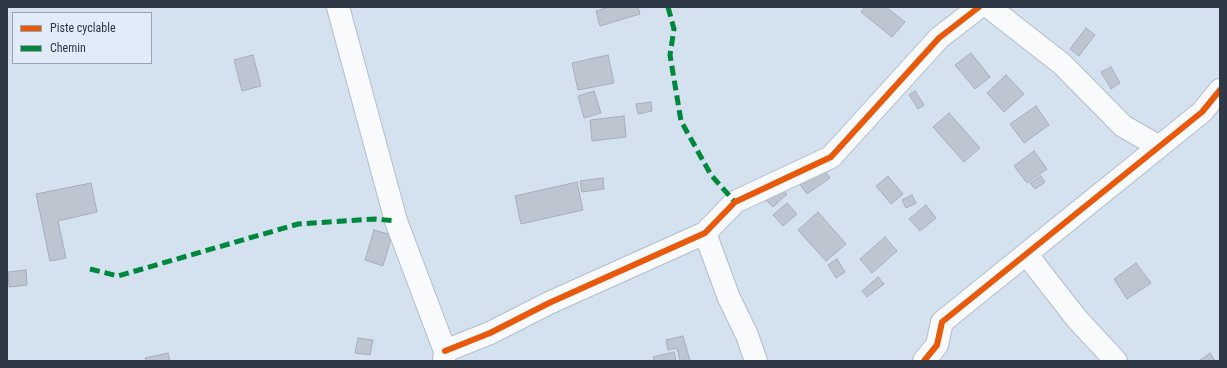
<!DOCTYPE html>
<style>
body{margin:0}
#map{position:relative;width:1227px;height:368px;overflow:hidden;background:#d4e1ee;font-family:"Roboto Condensed",sans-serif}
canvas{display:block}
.frame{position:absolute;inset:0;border:8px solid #2e3945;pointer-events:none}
.legend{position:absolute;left:12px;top:12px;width:140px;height:52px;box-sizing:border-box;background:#e1ecf8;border:1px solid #99a4b0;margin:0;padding:5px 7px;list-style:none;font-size:12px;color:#2e3945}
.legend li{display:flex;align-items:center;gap:8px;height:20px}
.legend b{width:20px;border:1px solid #99a4b0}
</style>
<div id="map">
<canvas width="1227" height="368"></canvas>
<div class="frame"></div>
<ul class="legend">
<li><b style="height:5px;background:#e8590c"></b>Piste cyclable</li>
<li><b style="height:5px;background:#00873e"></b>Chemin</li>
</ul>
</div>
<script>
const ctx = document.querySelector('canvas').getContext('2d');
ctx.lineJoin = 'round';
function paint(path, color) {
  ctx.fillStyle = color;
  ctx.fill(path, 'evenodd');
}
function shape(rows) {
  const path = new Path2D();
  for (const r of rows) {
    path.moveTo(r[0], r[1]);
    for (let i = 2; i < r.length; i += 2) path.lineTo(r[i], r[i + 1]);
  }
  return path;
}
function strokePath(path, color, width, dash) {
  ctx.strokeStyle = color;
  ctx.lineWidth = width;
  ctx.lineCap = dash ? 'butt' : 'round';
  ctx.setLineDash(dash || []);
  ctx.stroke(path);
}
const building = shape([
 [609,7,638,7,640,14,600,26,596,11,609,7],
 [865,7,886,7,905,22,892,37,861,12,865,7],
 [1086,28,1095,35,1079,56,1070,49,1086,28],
 [971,53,990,77,975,89,955,65,971,53],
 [253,55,261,86,242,91,234,60,253,55],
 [608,55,614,83,578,90,572,63,608,55],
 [1111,67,1120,83,1111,89,1101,72,1111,67],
 [1006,75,1024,94,1004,112,987,93,1006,75],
 [594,91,601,113,584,118,578,96,594,91],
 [915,91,924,105,918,109,909,95,915,91],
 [651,102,652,111,638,114,636,104,651,102],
 [1036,106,1049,125,1024,143,1010,124,1036,106],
 [949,113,980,148,964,162,933,127,949,113],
 [624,116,626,137,592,141,590,120,624,116],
 [1034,151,1047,169,1027,183,1014,166,1034,151],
 [821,166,830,178,807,194,799,183,821,166],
 [888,176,903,194,891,204,876,186,888,176],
 [1041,176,1045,182,1035,189,1030,183,1041,176],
 [603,178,604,189,582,192,580,181,603,178],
 [577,182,583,210,521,224,515,196,577,182],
 [91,183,97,212,58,221,66,258,50,261,36,194,91,183],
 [777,184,787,194,773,207,763,197,777,184],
 [912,195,916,203,906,208,902,200,912,195],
 [787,203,797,214,783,226,773,215,787,203],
 [926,205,936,218,920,231,909,219,926,205],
 [818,212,846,244,826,261,798,230,818,212],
 [374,230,392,235,383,266,365,260,374,230],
 [885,237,897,251,872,273,860,259,885,237],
 [837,259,845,272,836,278,828,265,837,259],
 [1136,263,1151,283,1127,299,1114,279,1136,263],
 [26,270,27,285,9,287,8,272,26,270],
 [878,277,884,284,867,297,862,291,878,277],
 [683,336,690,361,680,361,677,348,668,350,666,340,683,336],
 [358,338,373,340,370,355,355,353,358,338],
 [674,352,676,361,654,361,653,357,674,352],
 [168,353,170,361,146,361,145,358,168,353],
 [1210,353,1215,361,1199,361,1210,353]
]);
const minor = shape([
 [338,7,396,221,445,351,444,361],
 [989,7,1062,64,1123,126,1158,146],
 [705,233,729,298,747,335,756,361],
 [1027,255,1077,319,1116,361],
 [445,351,490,333,549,303,705,233,735,202,831,157,939,38,979,7],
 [924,361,937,345,942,322,1202,112,1220,90]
]);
const quiet = shape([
 [668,7,674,29,670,55,681,121,711,175,735,202],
 [90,269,118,276,298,224,375,219,396,221]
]);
const cycleway = shape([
 [445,351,490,333,549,303,705,233,735,202,831,157,939,38,979,7],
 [924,361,937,345,942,322,1202,112,1220,90]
]);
paint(building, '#bdc5d1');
strokePath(building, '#a6aeba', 1);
strokePath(minor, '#b3beca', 24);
strokePath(minor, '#f9fafc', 22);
strokePath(quiet, '#00873e', 5, [10, 5]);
strokePath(cycleway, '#e8590c', 6);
</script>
